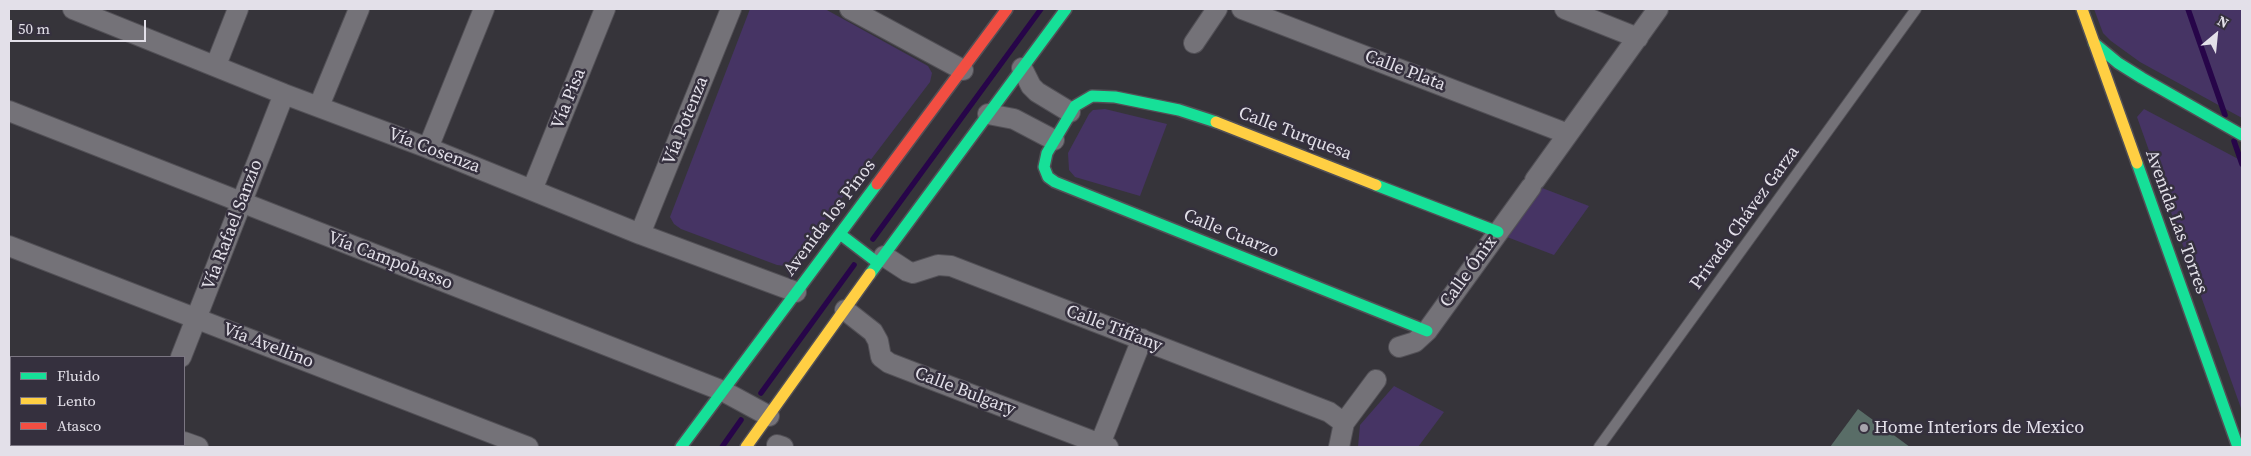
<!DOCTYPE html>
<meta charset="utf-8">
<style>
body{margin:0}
#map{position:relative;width:2251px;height:456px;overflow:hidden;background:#36343a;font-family:"Source Serif 4",serif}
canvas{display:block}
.frame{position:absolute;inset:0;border:10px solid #e3e0e9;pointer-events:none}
.legend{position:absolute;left:10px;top:356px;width:175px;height:90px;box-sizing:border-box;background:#35303e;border:1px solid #7b7682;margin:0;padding:6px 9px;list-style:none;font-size:15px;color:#e3e0e9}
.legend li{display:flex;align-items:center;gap:10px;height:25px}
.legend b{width:25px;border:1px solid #7b7682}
.north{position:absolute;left:2191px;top:10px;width:50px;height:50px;-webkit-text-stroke:4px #35303e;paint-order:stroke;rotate:28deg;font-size:14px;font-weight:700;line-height:20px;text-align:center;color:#e3e0e9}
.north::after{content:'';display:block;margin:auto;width:18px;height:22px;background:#e3e0e9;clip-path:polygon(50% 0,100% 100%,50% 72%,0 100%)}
.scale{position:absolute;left:10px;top:20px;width:136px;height:22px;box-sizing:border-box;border:2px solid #e3e0e9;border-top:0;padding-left:6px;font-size:15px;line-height:18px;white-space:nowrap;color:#e3e0e9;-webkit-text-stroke:4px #35303e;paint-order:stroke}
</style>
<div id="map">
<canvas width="2251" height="456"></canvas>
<div class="frame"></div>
<ul class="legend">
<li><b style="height:6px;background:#16e098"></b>Fluido</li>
<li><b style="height:6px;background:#ffcf43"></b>Lento</li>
<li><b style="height:6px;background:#f24e42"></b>Atasco</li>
</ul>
<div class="north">N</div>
<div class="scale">50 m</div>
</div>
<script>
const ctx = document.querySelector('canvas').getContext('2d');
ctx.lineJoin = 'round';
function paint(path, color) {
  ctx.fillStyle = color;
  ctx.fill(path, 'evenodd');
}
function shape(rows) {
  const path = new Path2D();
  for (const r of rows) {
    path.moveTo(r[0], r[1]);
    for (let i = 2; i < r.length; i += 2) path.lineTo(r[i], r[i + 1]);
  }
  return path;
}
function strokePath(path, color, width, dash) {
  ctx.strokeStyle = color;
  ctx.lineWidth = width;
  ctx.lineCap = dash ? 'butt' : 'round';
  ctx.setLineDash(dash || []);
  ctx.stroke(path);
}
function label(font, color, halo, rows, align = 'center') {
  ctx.font = font + ' "Source Serif 4",serif';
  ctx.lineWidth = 5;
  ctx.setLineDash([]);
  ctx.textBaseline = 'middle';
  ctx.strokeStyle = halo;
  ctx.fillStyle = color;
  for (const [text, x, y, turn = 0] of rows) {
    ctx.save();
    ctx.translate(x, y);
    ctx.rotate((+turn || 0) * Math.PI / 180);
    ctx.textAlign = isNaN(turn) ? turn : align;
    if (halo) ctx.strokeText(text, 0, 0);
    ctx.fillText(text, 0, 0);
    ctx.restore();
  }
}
const green = shape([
 [750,9,825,9,928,66,932,73,930,82,793,262,786,266,777,265,681,229,674,224,670,217],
 [2094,9,2242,9,2242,118,2140,62,2111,41,2103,33],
 [1105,109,1167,124,1140,196,1075,177,1069,170,1068,153,1089,114,1093,110],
 [2144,109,2242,161,2242,411,2137,117],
 [1537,186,1589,206,1554,255,1507,237],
 [1394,386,1444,412,1418,447,1358,447,1360,425]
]);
const stream = shape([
 [2188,9,2225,115],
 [2234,141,2242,164],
 [873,239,1041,9],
 [761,393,854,265],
 [722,447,741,420]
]);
const building = shape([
 [1858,409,1910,447,1830,447]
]);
const lane = shape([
 [1599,447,1916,9]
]);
const street = shape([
 [73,9,284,94,428,148,640,234,796,292],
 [850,9,963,70],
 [1242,9,1568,134],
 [1565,9,1638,38],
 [1194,43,1217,9],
 [216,65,238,9],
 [1022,68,1031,86,1037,92,1070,112],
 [319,106,359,9],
 [9,111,723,391,769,416],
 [988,114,1014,119,1054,140],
 [428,148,484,9],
 [1535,180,1658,9],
 [532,190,605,9],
 [640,234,731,9],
 [9,246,528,447],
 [884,256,907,271,913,273,938,265,951,266,1329,412,1344,423],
 [845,310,873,332,878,341,881,357,889,363,1108,447],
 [1399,347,1415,342,1427,331,1531,187],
 [181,357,284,94],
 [9,373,11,374],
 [184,442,198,447],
 [1100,444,1142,339],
 [777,445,783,447],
 [28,447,29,445],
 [1339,447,1344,423,1376,380]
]);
const fast = shape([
 [2094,43,2118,63,2142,78,2242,135],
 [1216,122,1179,110,1115,97,1092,96,1075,106,1047,153,1044,167,1048,177,1055,182,1427,331],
 [2137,163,2238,447],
 [1376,185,1498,232],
 [840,234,878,263],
 [870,274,1066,9],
 [681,447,877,184]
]);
const slow = shape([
 [2082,9,2137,163],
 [1216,122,1376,185],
 [746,447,870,274]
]);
const jam = shape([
 [877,184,1007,9]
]);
const markers = [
 [1864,428,5,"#a6a4ac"]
];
const streetNames = [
 ["Calle Plata",1405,71,21],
 ["Vía Pisa",569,99,-68],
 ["Vía Potenza",686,121,-68],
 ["Calle Turquesa",1295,134,21],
 ["Vía Cosenza",434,151,21],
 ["Avenida los Pinos",830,218,-53],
 ["Privada Chávez Garza",1745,218,-54],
 ["Avenida Las Torres",2176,222,70],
 ["Vía Rafael Sanzio",233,225,-69],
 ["Calle Cuarzo",1231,234,22],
 ["Vía Campobasso",390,261,21],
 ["Calle Ónix",1469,272,-54],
 ["Calle Tiffany",1114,329,21],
 ["Vía Avellino",268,346,21],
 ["Calle Bulgary",965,392,21]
];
const poiNames = [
 ["Home Interiors de Mexico",1874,428]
];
paint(green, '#463464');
strokePath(stream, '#270549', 5.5);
paint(building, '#596d67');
strokePath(lane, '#525056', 12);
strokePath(street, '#525056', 22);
strokePath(fast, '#525056', 14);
strokePath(slow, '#525056', 14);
strokePath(jam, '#525056', 14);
strokePath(lane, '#747278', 10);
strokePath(street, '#747278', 20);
strokePath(fast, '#16e098', 11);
strokePath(slow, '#ffcf43', 11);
strokePath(jam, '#f24e42', 11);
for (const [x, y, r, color] of markers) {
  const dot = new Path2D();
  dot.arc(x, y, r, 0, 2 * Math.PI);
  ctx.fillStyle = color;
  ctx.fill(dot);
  strokePath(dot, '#35303e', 2);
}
label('18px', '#e3e0e9', '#35303e', streetNames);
label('18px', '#e3e0e9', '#35303e', poiNames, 'left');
</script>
